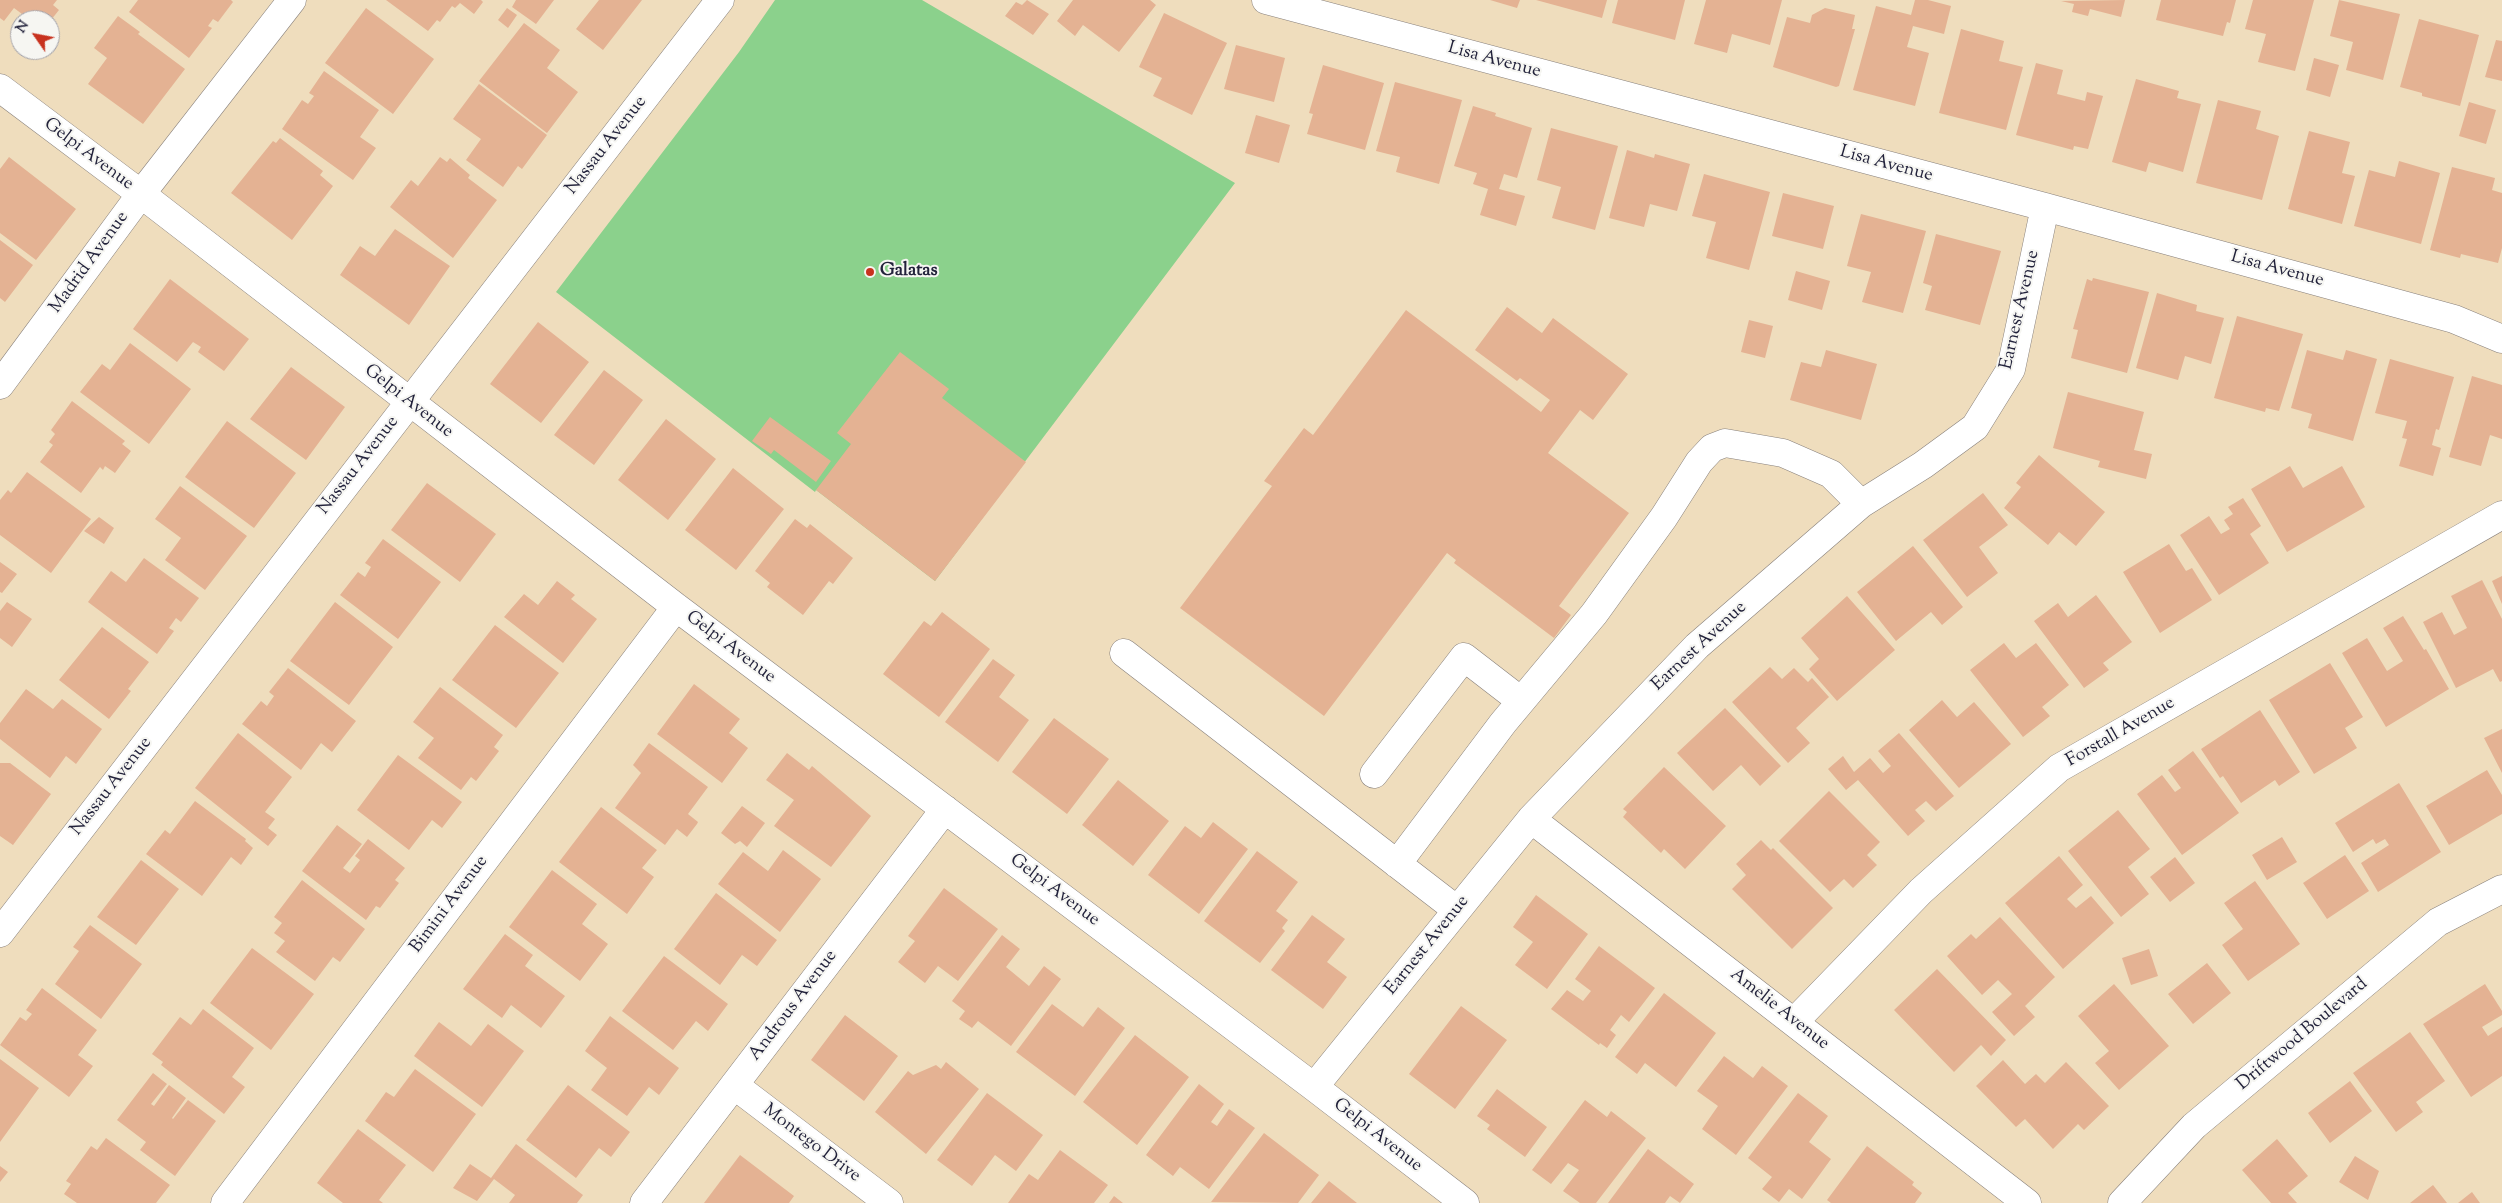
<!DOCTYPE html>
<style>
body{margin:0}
#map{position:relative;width:2502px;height:1203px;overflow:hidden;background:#efddbd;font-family:"Sorts Mill Goudy",serif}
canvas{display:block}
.north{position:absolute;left:10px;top:10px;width:50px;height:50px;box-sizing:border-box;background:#f6f6f2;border:1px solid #a1a1a9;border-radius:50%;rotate:303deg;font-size:14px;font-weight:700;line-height:20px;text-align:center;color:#22223b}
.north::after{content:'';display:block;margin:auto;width:18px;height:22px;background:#c8321e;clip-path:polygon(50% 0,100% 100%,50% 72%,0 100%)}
</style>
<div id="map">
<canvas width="2502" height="1203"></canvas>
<div class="north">N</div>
</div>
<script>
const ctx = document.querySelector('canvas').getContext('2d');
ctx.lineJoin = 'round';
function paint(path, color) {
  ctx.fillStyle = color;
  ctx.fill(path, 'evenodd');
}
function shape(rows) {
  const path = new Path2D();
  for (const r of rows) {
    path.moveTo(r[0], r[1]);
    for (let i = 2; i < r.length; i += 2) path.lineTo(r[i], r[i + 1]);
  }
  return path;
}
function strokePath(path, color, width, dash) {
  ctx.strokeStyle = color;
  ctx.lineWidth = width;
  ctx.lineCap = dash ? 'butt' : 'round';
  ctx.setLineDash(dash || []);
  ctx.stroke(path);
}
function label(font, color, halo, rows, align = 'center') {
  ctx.font = font + ' "Sorts Mill Goudy",serif';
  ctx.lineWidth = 4;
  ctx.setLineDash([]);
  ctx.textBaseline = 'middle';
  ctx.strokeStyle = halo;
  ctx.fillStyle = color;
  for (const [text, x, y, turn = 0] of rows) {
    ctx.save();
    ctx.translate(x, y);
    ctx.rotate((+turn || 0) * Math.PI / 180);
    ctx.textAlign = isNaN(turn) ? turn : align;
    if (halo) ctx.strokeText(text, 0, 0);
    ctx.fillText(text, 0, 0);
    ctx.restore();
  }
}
const green = shape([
 [775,0,922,0,1235,183,935,581,816,490,815,492,556,292,739,52]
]);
const building = shape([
 [0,0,57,0,53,5,59,10,51,20,30,20,14,8,4,21,0,18],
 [138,0,231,0,233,2,218,22,213,19,208,26,212,28,189,58,129,12],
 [386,0,481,0,483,2,474,14,460,3,455,8,452,6,440,22,437,20,428,31],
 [516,0,554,0,536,24,512,7],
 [599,0,642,0,603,50,576,29],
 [1027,0,1049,14,1033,35,1005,16,1016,2,1022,5],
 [1073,0,1150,0,1156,5,1119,52,1083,25,1075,36,1057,21],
 [1490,0,1520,0,1517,8],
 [1536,0,1607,0,1602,18],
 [1618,0,1685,0,1675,40,1612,23],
 [1706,0,1782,0,1770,45,1732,34,1727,53,1694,44],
 [1915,0,1928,0,1951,6,1944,34,1913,26,1907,47,1929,53,1915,106,1853,90,1876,6,1911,15],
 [2125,0,2121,17,2090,9,2088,16,2072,12,2074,4,2061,1],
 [2161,0,2236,0,2230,23,2227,22,2223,36,2156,20],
 [2253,0,2314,0,2295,71,2258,62,2266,34,2245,29],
 [2339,0,2400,14,2383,80,2346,70,2353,42,2330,36],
 [366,8,434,59,393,114,325,63],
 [507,8,517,15,508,28,498,20],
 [1825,8,1855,15,1852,29,1855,29,1839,86,1836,87,1773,67,1787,17,1810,23,1812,15],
 [1164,13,1227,43,1192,115,1153,96,1162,78,1139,67],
 [118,16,140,32,138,34,185,69,143,124,88,84,107,58,94,48],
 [2419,19,2479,35,2460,106,2422,96,2422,93,2400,87],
 [524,23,560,50,547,68,578,92,547,133,479,81],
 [1961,29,2004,41,1999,61,2023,67,2006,130,1939,113],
 [2496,40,2502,41,2502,81,2485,77],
 [1236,45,1285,58,1274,102,1224,89],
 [2314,58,2339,65,2330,97,2306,90],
 [2036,63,2063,70,2057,94,2085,101,2087,92,2103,96,2088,149,2074,146,2073,150,2016,135],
 [1323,65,1384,83,1365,150,1307,134,1313,114,1309,113],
 [324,71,379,110,360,137,376,148,353,180,282,129,302,100,308,104,314,96,309,93],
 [2136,79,2179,91,2177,98,2201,104,2183,172,2149,162,2146,172,2112,162],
 [1395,82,1462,100,1439,184,1396,172,1400,157,1376,151],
 [479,84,547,135,522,169,518,166,503,187,466,160,481,139,453,119],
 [2218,100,2261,111,2256,129,2279,136,2262,200,2196,183],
 [2469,102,2496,110,2486,144,2459,136],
 [1473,106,1496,113,1495,116,1532,128,1517,178,1504,174,1499,189,1525,196,1516,226,1480,215,1488,189,1473,184,1477,173,1454,166],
 [1256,115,1290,125,1279,163,1245,153],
 [1551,128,1618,146,1595,230,1552,218,1561,187,1537,180],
 [2309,131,2350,142,2342,173,2355,176,2342,224,2288,209],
 [280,138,323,171,320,175,333,186,292,240,231,193,273,141,276,143],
 [1627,150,1654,158,1655,154,1690,164,1677,211,1650,204,1644,227,1609,218],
 [9,157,76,209,36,260,0,233,0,169],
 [440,157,447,162,450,158,470,175,468,178,497,200,453,258,390,207,411,180,418,186],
 [2399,161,2440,173,2421,244,2354,226,2369,170,2395,177],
 [2452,167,2495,178,2492,190,2502,193,2502,248,2498,263,2461,254,2460,258,2430,250],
 [1704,174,1770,192,1749,270,1706,258,1716,222,1692,216],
 [1783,193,1834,206,1823,249,1772,236],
 [1861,214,1926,231,1903,313,1862,302,1871,272,1847,266],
 [395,229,450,266,409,325,340,275,360,246,375,256],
 [1936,234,2001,251,1980,325,1925,310,1932,286,1923,283],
 [0,240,33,265,5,302,0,298],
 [1796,271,1830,281,1822,310,1788,300],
 [2093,278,2149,292,2127,373,2071,358,2078,330,2073,329,2087,279,2092,281],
 [170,279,249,339,224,371,198,352,201,347,193,342,177,362,133,329],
 [2157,293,2197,305,2196,311,2224,318,2211,364,2185,356,2178,380,2136,368],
 [1507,307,1542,333,1553,318,1628,374,1593,420,1580,410,1548,453,1629,513,1559,606,1571,615,1554,638,1454,563,1456,560,1447,553,1324,716,1180,608,1272,486,1264,481,1304,428,1313,435,1406,310,1541,412,1550,400,1520,378,1517,381,1475,350],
 [2237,316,2303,334,2279,411,2266,408,2265,412,2214,398],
 [1749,320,1773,326,1765,358,1741,352],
 [538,322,589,362,541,423,490,384],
 [130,343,191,389,149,444,80,392,102,364,110,370],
 [1826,350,1877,364,1861,420,1790,400,1801,362,1821,367],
 [2307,350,2343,360,2346,350,2377,359,2353,441,2308,428,2312,414,2291,408],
 [900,352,949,389,942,398,1026,462,935,581,816,490,851,444,837,433],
 [2390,359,2454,377,2439,430,2436,429,2432,445,2441,448,2433,476,2399,466,2407,439,2402,438,2407,421,2375,413],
 [291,367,345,407,306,460,250,419],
 [604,370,643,400,594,465,554,435],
 [2472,376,2502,385,2502,439,2490,435,2481,466,2449,457],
 [2068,392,2144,412,2134,450,2152,454,2146,479,2098,467,2100,461,2053,448],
 [72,401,125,441,122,444,131,451,115,473,105,466,103,470,100,467,81,493,40,462,53,445,49,442,55,434,51,430],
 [770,417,831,461,816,482,774,450,771,454,752,441],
 [666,419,716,459,668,520,618,480],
 [227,421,296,473,254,528,185,477],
 [2039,455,2105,512,2076,546,2059,532,2048,545,2004,508,2021,487,2016,483],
 [2290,466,2303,488,2342,466,2365,507,2287,552,2251,489],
 [733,468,784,509,736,570,685,530],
 [27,472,91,519,51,573,0,535,0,500,8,490,11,493],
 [427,483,496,534,460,582,391,530],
 [180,486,247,536,205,590,165,560,181,538,155,519],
 [1983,493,2008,525,1979,547,1998,573,1967,597,1923,540],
 [2243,498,2261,526,2250,534,2269,563,2219,595,2180,535,2209,516,2221,534,2230,529,2224,520,2233,514,2228,507],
 [99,517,114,528,104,544,84,531],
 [795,519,807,528,810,524,853,558,833,584,829,581,803,615,767,587,770,583,755,571],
 [383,539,441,582,398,639,340,595,358,572,365,577,371,567,365,563],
 [2169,544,2186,571,2192,568,2212,600,2160,633,2123,572],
 [1913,546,1963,607,1942,625,1931,612,1896,641,1857,592],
 [144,558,199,598,181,622,176,618,169,628,174,631,157,654,88,602,111,571,126,582],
 [0,562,17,574,2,593,0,592],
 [2502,576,2502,604,2492,581],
 [2482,580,2502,619,2502,681,2500,682,2493,669,2456,688,2423,622,2442,612,2454,635,2467,628,2451,596],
 [557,581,575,595,571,599,597,619,563,663,504,617,524,594,538,605],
 [2096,595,2132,642,2103,663,2109,670,2084,688,2034,621,2058,603,2068,617],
 [1847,596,1895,650,1837,701,1809,669,1819,659,1801,638],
 [7,602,32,619,12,647,0,638,0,611],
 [335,602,393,647,349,705,290,661],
 [942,612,990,649,939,717,883,674,924,621,931,626],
 [2403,616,2424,650,2426,649,2449,689,2386,727,2342,653,2367,638,2387,671,2403,661,2383,628],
 [495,625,559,673,516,728,452,680],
 [102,627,149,662,128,689,131,691,109,719,59,680],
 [2004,643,2016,658,2036,643,2069,685,2042,707,2050,716,2023,737,1970,670],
 [993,659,1015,675,999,697,1029,720,998,762,945,722],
 [2330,663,2363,717,2345,728,2357,748,2314,774,2269,700],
 [1770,667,1782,679,1794,668,1808,682,1812,678,1829,697,1796,728,1810,743,1788,763,1732,702],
 [288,668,356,721,332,752,321,743,301,770,242,724,261,701,267,706,274,696,269,692],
 [694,684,740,719,729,733,748,748,722,783,657,734],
 [440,687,503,735,494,747,499,751,476,781,471,777,461,790,418,758,434,738,413,722],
 [26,689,53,709,62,699,102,729,76,764,66,756,50,778,0,739,0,723],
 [1942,700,1957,717,1974,702,2011,744,1959,788,1909,730],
 [1725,708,1781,766,1760,786,1741,765,1713,791,1677,753],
 [2260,710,2300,772,2279,786,2275,780,2241,803,2223,776,2220,778,2201,749],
 [1054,718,1109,759,1067,814,1012,772],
 [2502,729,2502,773,2484,738],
 [238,733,292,777,265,812,275,819,268,828,277,835,268,846,195,788],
 [1899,733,1954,796,1936,811,1926,801,1915,810,1925,821,1908,836,1858,780,1846,790,1828,769,1843,756,1854,772,1870,758,1883,773,1891,766,1878,751],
 [649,743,708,787,688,814,698,822,697,824,687,837,677,829,665,845,615,808,641,773,633,765],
 [2193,751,2239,813,2182,855,2137,794,2162,775,2175,792,2181,788,2168,770],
 [787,753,809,770,812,766,871,816,831,867,774,826,794,800,766,780],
 [398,755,462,802,442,828,432,820,409,850,357,810],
 [0,763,10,763,51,794,13,845,0,836],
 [1664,767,1726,826,1685,869,1664,849,1661,853,1623,817,1627,812,1623,809],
 [2487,770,2502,795,2502,814,2449,845,2426,806],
 [1118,780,1169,821,1133,866,1082,825],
 [2399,783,2441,852,2378,892,2361,863,2389,845,2385,839,2376,844,2373,839,2353,852,2335,823],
 [1829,791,1880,842,1867,855,1877,865,1853,888,1844,879,1830,892,1779,841],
 [195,801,246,839,245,841,253,848,241,865,231,857,202,896,146,854,165,830,170,834],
 [742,806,765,823,747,847,740,841,735,844,721,833],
 [601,807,657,850,642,868,654,877,627,914,559,862],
 [2118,810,2150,849,2128,867,2149,894,2121,917,2068,851],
 [1213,822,1248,849,1199,914,1148,875,1185,826,1201,838],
 [337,825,362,844,343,868,350,873,360,860,355,856,368,839,405,868,395,880,399,883,380,908,376,906,366,920,302,871],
 [2282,837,2297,862,2267,880,2252,855],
 [1761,840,1771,850,1773,848,1833,908,1792,949,1732,889,1746,875,1736,864],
 [783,850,821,879,780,932,718,884,743,852,768,871],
 [1257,851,1298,882,1276,911,1288,920,1282,928,1285,931,1260,963,1204,921],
 [2345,855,2369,891,2327,919,2303,883],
 [2059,856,2083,885,2067,899,2076,908,2091,896,2114,923,2063,969,2005,903],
 [2175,857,2195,883,2170,902,2150,877],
 [141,860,179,889,136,945,97,917],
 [552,870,597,904,582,924,608,944,580,981,509,927],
 [302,880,365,929,340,962,333,957,315,981,276,952,285,941,274,933,282,923,274,917],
 [2255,881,2300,944,2248,981,2222,945,2243,929,2224,903],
 [944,888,998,929,958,981,938,966,925,983,898,962,915,941,908,936],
 [716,893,777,940,757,966,742,955,720,985,674,949],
 [1536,895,1588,934,1547,989,1515,965,1533,942,1513,927],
 [1312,915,1345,939,1327,962,1347,977,1323,1009,1271,970],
 [2000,917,2055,977,2025,1006,2035,1017,2014,1036,1992,1012,2012,994,1998,980,1982,995,1947,956,1971,934,1976,939],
 [90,925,142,964,101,1019,55,984,79,951,73,947],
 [505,934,533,955,525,966,565,996,541,1028,511,1005,502,1018,463,989],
 [1002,935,1020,949,1006,967,1029,986,1044,966,1061,979,1011,1046,978,1021,972,1028,959,1019,965,1011,952,1001],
 [1599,946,1655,988,1629,1022,1621,1015,1610,1030,1616,1035,1607,1048,1600,1043,1599,1045,1551,1009,1567,990,1583,1001,1591,991,1575,979],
 [252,948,314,994,271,1050,210,1003],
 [2149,949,2158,976,2131,985,2122,958],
 [664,956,728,1004,708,1031,696,1021,673,1050,622,1011],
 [2207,963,2231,993,2193,1024,2168,994],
 [1937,969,2006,1040,1991,1056,1981,1045,1954,1072,1894,1010],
 [2114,984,2169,1046,2119,1090,2095,1063,2109,1051,2078,1016],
 [2485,984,2502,1011,2502,1015,2482,1027,2488,1036,2502,1027,2502,1076,2471,1097,2423,1024],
 [42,988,97,1030,78,1055,93,1066,69,1097,0,1045,20,1017,26,1021,32,1014,26,1010],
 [1664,993,1716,1033,1676,1087,1645,1063,1637,1074,1615,1057],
 [1052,1004,1083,1027,1098,1007,1125,1028,1075,1096,1016,1052],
 [1461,1006,1507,1040,1455,1109,1409,1074],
 [203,1009,254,1048,232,1077,245,1087,224,1114,161,1065,163,1062,152,1054,180,1017,191,1025],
 [845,1015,898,1056,864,1101,811,1060],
 [610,1016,679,1068,659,1095,649,1087,627,1116,591,1090,607,1068,585,1051],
 [439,1022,471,1046,488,1024,524,1051,482,1107,414,1056],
 [2410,1032,2445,1081,2416,1102,2423,1112,2396,1132,2353,1073],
 [1135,1035,1189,1077,1137,1145,1083,1102],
 [1724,1056,1753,1078,1762,1066,1788,1086,1736,1155,1702,1129,1718,1106,1697,1091],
 [0,1059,39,1088,0,1142],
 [2003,1060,2025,1084,2036,1074,2045,1083,2066,1062,2109,1106,2084,1130,2078,1124,2053,1149,2025,1119,2016,1127,1976,1086],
 [946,1062,979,1089,926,1154,875,1112,908,1071,913,1075,936,1065,941,1069],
 [415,1069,476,1114,433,1172,365,1121,386,1092,394,1097],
 [153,1073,167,1084,151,1104,154,1106,169,1085,186,1098,172,1118,173,1119,188,1100,216,1121,175,1176,140,1150,146,1142,117,1120],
 [2350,1081,2372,1111,2330,1143,2308,1113],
 [1199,1084,1224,1104,1211,1122,1217,1126,1229,1109,1255,1128,1209,1189,1180,1167,1173,1176,1146,1155],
 [568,1085,630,1132,611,1157,599,1148,576,1178,526,1140],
 [1497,1089,1547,1127,1525,1157,1487,1129,1490,1125,1477,1116],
 [987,1093,1043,1135,1016,1171,995,1155,972,1186,937,1160],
 [1798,1093,1828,1116,1809,1142,1831,1159,1802,1199,1789,1189,1779,1202,1762,1189,1772,1177,1748,1158],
 [1585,1100,1607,1117,1611,1111,1646,1138,1596,1203,1580,1203,1563,1191,1579,1170,1568,1163,1551,1184,1532,1170],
 [358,1129,406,1165,379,1200,383,1203,343,1203,317,1183],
 [1264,1133,1319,1175,1298,1203,1211,1202],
 [106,1138,170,1185,156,1203,77,1203,64,1194,71,1184,66,1181,91,1146,97,1150],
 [2277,1139,2308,1176,2288,1193,2297,1203,2271,1203,2242,1170],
 [516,1144,583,1195,577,1203,509,1203,515,1195,494,1179,477,1201,453,1188,470,1164,491,1178],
 [1867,1146,1914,1182,1912,1185,1922,1193,1915,1203,1831,1203,1827,1200],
 [1648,1149,1694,1184,1680,1203,1670,1196,1665,1203,1608,1203],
 [1060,1150,1108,1185,1094,1203,1008,1203,1029,1174,1038,1180],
 [740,1155,794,1196,789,1203,704,1203],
 [2355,1156,2379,1171,2368,1200,2339,1182],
 [0,1166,8,1172,0,1182],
 [1329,1181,1357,1203,1311,1203],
 [2433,1185,2447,1203,2410,1203],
 [2472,1192,2480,1203,2458,1203],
 [1114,1196,1123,1203,1109,1203]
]);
const minor = shape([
 [1266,0,2045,207,2454,319,2502,339],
 [0,88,141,194,676,607,1314,1087,1465,1203],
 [0,385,141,194,292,0],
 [1124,653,1457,910],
 [1374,774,1464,657,1521,701],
 [1531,819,2027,1203],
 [1397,864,1503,723,1594,614,1664,517,1699,462,1712,448,1725,443,1783,453,1831,474,1861,504],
 [0,933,720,0],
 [1795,1021,1921,891,2059,768,2502,515],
 [734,1085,889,1203],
 [1314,1087,1531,819,1697,646,1861,504,1923,465,1975,427,2011,369,2045,207],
 [225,1203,676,607],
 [644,1203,945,809],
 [2122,1203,2194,1126,2438,922,2502,889]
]);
const markers = [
 [870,272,5,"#c8321e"]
];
const streetNames = [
 ["Lisa Avenue",1494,61,15],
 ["Nassau Avenue",607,146,-52],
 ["Gelpi Avenue",88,155,37],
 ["Lisa Avenue",1886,165,15],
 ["Madrid Avenue",90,263,-54],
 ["Lisa Avenue",2277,270,15],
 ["Earnest Avenue",2021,310,-77],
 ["Gelpi Avenue",408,402,38],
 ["Nassau Avenue",359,466,-52],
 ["Earnest Avenue",1700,647,-43],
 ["Gelpi Avenue",730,648,37],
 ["Forstall Avenue",2121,733,-30],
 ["Nassau Avenue",112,787,-52],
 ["Gelpi Avenue",1054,891,37],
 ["Bimini Avenue",450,905,-53],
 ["Earnest Avenue",1428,946,-51],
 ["Androus Avenue",794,1006,-53],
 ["Amelie Avenue",1779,1010,38],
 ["Driftwood Boulevard",2303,1035,-40],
 ["Gelpi Avenue",1377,1136,38],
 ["Montego Drive",811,1144,37]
];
const poiNames = [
 ["Galatas",880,272]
];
paint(green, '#8bd18c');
paint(building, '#e4b293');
strokePath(minor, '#88807c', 29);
strokePath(minor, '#fff', 28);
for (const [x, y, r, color] of markers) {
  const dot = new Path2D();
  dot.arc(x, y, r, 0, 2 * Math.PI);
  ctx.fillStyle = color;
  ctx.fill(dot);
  strokePath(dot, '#f6f6f2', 2);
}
label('18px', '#22223b', '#f6f6f2', streetNames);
label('bold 18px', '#22223b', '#f6f6f2', poiNames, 'left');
</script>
